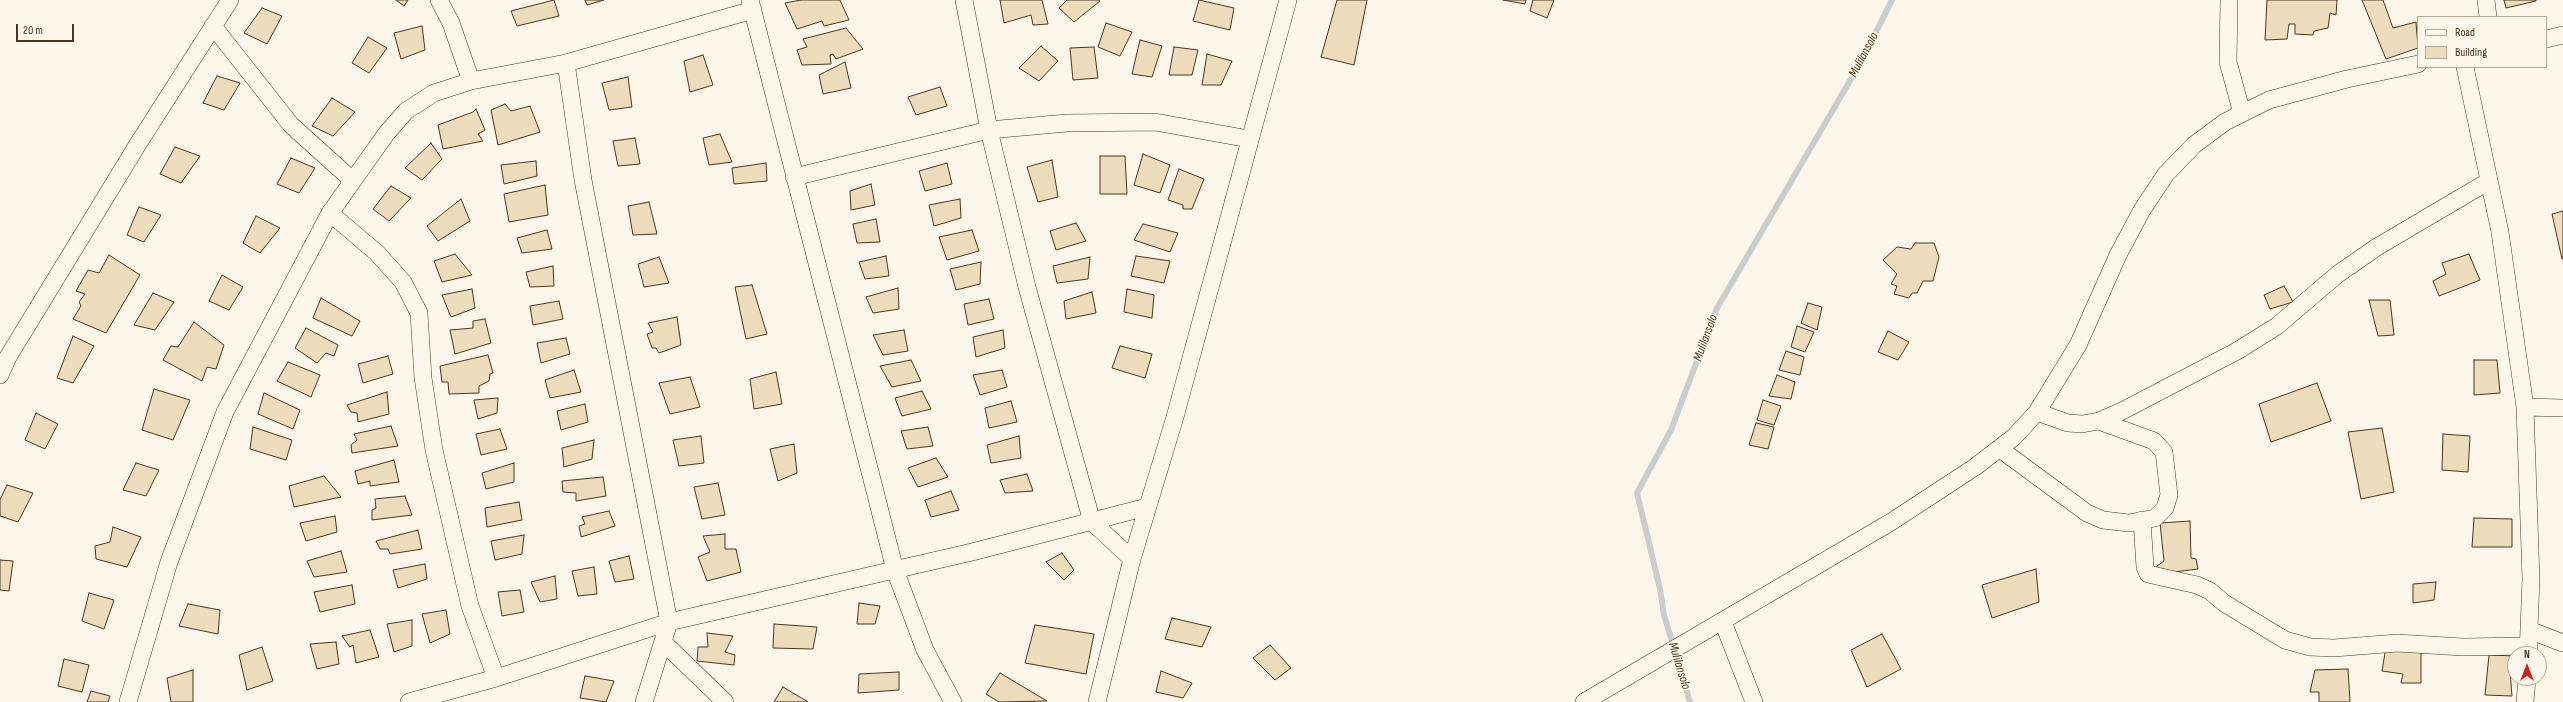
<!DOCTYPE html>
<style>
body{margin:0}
#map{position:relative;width:2563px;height:702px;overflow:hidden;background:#fbf6e9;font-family:"Sofia Sans Condensed",sans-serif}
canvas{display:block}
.legend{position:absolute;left:2417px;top:16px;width:130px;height:52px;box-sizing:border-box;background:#fbf6e9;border:1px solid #b4a999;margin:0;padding:5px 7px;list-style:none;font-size:12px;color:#4a3520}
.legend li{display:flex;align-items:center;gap:8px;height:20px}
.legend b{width:20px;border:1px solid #b4a999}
.north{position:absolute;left:2507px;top:646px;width:40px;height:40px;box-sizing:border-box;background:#fbf6e9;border:1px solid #b4a999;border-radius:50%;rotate:0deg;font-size:11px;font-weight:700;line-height:16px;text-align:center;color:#4a3520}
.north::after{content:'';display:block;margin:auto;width:14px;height:18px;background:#c62828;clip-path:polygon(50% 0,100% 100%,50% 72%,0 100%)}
.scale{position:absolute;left:16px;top:24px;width:58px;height:18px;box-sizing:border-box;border:2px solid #4a3520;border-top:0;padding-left:5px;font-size:12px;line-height:14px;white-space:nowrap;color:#4a3520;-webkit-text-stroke:3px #fbf6e9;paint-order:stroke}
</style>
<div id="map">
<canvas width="2563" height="702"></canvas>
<ul class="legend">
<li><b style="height:5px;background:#fbf6e9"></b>Road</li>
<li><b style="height:11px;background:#ecdcbc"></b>Building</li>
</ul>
<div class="north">N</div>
<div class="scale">20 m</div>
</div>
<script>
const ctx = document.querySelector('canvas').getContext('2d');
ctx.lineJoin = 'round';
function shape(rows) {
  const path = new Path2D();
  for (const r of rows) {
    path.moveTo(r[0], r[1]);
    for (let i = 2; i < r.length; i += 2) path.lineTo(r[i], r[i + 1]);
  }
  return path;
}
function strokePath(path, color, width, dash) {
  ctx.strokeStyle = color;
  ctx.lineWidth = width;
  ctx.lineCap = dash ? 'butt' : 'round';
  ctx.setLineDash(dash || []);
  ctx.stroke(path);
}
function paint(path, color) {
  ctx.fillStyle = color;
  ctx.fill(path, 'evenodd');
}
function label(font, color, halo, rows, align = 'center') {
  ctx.font = font + ' "Sofia Sans Condensed",sans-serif';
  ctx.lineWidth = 3;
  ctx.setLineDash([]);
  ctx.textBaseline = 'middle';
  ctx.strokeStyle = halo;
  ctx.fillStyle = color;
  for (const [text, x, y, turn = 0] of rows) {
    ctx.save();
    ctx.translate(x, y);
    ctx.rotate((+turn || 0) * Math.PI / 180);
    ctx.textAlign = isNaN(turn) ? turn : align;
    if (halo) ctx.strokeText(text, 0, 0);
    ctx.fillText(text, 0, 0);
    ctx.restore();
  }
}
const stream = shape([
 [1690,702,1664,615,1660,589,1637,493,1671,430,1717,308,1861,62,1892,0]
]);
const building = shape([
 [396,0,408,0,404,6,396,0],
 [554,0,559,16,517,26,511,11,554,0],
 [585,0,604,0,587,5,585,0],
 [801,0,840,0,849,20,824,26,822,21,797,29,785,3,801,0],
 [1000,0,1042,0,1048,24,1033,25,1031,15,1004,23,1000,0],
 [1067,0,1099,0,1100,1,1074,22,1059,8,1067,0],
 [1199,0,1234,8,1230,30,1193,21,1199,0],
 [1337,0,1367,0,1354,65,1321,57,1337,0],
 [1503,0,1526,0,1525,4,1503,0],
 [1533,0,1554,0,1547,18,1530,11,1533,0],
 [2267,0,2337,0,2336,15,2330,13,2328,28,2314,31,2313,35,2295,34,2295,24,2289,24,2287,39,2265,40,2267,0],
 [2362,0,2383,0,2393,28,2416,22,2418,48,2386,59,2362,0],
 [2504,0,2536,0,2536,1,2506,8,2504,0],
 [262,8,282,16,267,44,244,33,262,8],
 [1106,23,1132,32,1120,56,1098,47,1106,23],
 [422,26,425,50,401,59,394,33,422,26],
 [846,28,863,49,836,59,833,54,830,55,831,64,802,65,797,50,807,47,803,39,846,28],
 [368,37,387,48,369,73,352,63,368,37],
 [1140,40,1162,46,1152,77,1132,74,1140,40],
 [1041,46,1058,61,1039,81,1019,68,1041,46],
 [1094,47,1098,78,1073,80,1070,48,1094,47],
 [1174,47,1198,50,1192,75,1169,75,1174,47],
 [1207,54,1232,61,1221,85,1202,85,1207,54],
 [703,55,713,85,690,92,684,61,703,55],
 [845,62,851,88,823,94,819,75,845,62],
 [217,76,240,83,224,110,203,103,217,76],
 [628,77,632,107,609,110,602,83,628,77],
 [940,87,947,106,916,115,908,97,940,87],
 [332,98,355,112,333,136,312,126,332,98],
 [505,104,511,111,530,106,540,132,498,145,491,110,505,104],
 [476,109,485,130,478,134,483,141,443,149,438,125,473,112,476,109],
 [720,134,732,162,709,165,703,138,720,134],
 [635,138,640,164,618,166,613,141,635,138],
 [431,143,442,159,422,180,405,168,431,143],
 [175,147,200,156,181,183,160,174,175,147],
 [1143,154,1170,165,1160,193,1134,185,1143,154],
 [1100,156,1125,156,1127,194,1100,194,1100,156],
 [291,158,315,168,299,193,277,184,291,158],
 [1052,160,1058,197,1038,202,1027,167,1052,160],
 [536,161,537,176,504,184,501,165,536,161],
 [766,163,767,181,734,184,732,168,766,163],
 [947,163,952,184,925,191,919,171,947,163],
 [1179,169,1204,179,1192,209,1183,209,1183,205,1168,200,1179,169],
 [871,184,875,205,851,210,850,191,871,184],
 [545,185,548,215,509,222,504,194,545,185],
 [391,186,411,198,389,221,373,209,391,186],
 [461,199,470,221,438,241,427,226,461,199],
 [960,199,961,218,934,226,929,205,960,199],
 [649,202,657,234,633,235,628,206,649,202],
 [139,207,161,215,144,242,127,235,139,207],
 [2563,211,2563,259,2562,259,2552,214,2563,211],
 [256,216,280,228,260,253,243,243,256,216],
 [876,219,880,242,857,243,853,224,876,219],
 [1076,223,1086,241,1056,250,1050,231,1076,223],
 [1143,224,1178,233,1170,252,1134,240,1143,224],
 [547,230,552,249,522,253,517,238,547,230],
 [972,230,979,251,947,260,939,237,972,230],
 [1915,243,1934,243,1939,257,1933,281,1923,281,1917,293,1912,293,1909,298,1894,294,1897,286,1891,284,1897,274,1883,260,1897,247,1911,249,1915,243],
 [455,254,472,275,442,282,434,261,455,254],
 [2469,254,2480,280,2439,296,2433,281,2446,274,2442,263,2469,254],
 [109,255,140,275,106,333,73,319,81,306,79,302,85,294,76,291,88,270,99,273,109,255],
 [886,256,889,276,865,279,859,262,886,256],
 [1136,256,1170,261,1164,283,1131,276,1136,256],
 [659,257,669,283,644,287,638,264,659,257],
 [1090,257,1088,279,1057,283,1053,266,1090,257],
 [981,262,980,284,956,290,950,269,981,262],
 [553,266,554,286,530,287,526,272,553,266],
 [222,275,243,287,229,310,209,301,222,275],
 [752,285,767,334,746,339,735,287,752,285],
 [2284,286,2293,302,2270,309,2264,295,2284,286],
 [898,288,899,309,873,313,866,297,898,288],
 [472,289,475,308,451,317,442,295,472,289],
 [1127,289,1154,295,1152,318,1124,312,1127,289],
 [1092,292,1096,313,1066,319,1064,301,1092,292],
 [153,293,174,302,155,330,134,325,153,293],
 [321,298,360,321,352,336,313,318,321,298],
 [989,299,994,319,968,325,964,304,989,299],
 [2369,300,2390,300,2394,335,2378,336,2369,300],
 [559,301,563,319,533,325,530,306,559,301],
 [1808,303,1822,307,1817,330,1801,323,1808,303],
 [677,317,681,345,659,353,656,348,652,348,647,334,653,332,648,323,677,317],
 [485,319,491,343,455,354,450,330,473,328,473,321,485,319],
 [194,322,224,345,216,369,207,367,202,381,163,360,171,346,178,347,194,322],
 [1797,326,1814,332,1805,352,1791,347,1797,326],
 [306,328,338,345,334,356,326,353,317,363,295,348,306,328],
 [904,330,908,351,883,355,873,335,904,330],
 [1003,330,1005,348,976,357,973,337,1003,330],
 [1888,331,1909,342,1898,360,1878,352,1888,331],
 [73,336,94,346,73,383,57,378,73,336],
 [566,338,570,354,541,363,537,343,566,338],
 [1120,346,1152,354,1145,378,1112,368,1120,346],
 [1786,351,1804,357,1800,375,1779,370,1786,351],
 [488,355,493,373,490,374,489,381,479,386,479,393,449,394,448,382,442,382,440,366,488,355],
 [388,356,393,374,363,383,358,364,388,356],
 [911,360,921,381,892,387,880,366,911,360],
 [2474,360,2497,360,2500,393,2474,395,2474,360],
 [288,362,320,375,311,397,277,381,288,362],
 [574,370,581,392,550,398,545,380,574,370],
 [1002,370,1007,387,980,395,973,375,1002,370],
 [776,372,782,404,754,409,750,379,776,372],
 [1777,375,1795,382,1791,399,1769,396,1777,375],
 [690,377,700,407,670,414,659,383,690,377],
 [2317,383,2331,421,2271,442,2259,404,2317,383],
 [154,389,190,400,173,440,142,430,154,389],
 [922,391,931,409,902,416,895,398,922,391],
 [387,392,389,414,358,422,357,413,351,412,347,405,387,392],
 [264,393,300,410,293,429,258,414,264,393],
 [498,398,497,413,478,419,474,400,498,398],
 [1763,400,1781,406,1774,425,1757,420,1763,400],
 [1011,401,1017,422,989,428,985,408,1011,401],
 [585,404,588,422,561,430,557,411,585,404],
 [36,413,58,424,45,449,25,440,36,413],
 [1756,423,1774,427,1768,449,1749,445,1756,423],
 [391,426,398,446,352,453,351,445,357,440,354,434,391,426],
 [253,427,292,440,286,460,250,449,253,427],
 [928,427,933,446,907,449,901,431,928,427],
 [2382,428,2394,492,2361,499,2348,432,2382,428],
 [500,429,507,449,481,455,476,434,500,429],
 [2443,434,2470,436,2468,472,2442,470,2443,434],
 [701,436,704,463,679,466,673,440,701,436],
 [1019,436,1021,458,991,463,987,445,1019,436],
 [594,440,592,459,564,467,562,448,594,440],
 [794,444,797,473,778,481,770,449,794,444],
 [936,458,948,477,918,487,908,468,936,458],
 [394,460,399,482,370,486,370,481,358,484,355,471,394,460],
 [136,463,159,470,146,496,123,490,136,463],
 [514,463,514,482,486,489,482,473,514,463],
 [1027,474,1033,491,1005,493,1000,480,1027,474],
 [324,476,341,497,294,507,289,486,324,476],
 [603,477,606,496,576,501,576,493,563,492,562,481,603,477],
 [718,483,725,515,702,519,694,487,718,483],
 [7,485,33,493,18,522,0,516,0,500,7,485],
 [951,491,959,510,931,517,925,500,951,491],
 [405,496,412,515,372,520,372,510,376,508,375,499,405,496],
 [519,502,522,520,487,527,485,508,519,502],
 [609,511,615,526,581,537,579,526,585,524,582,517,609,511],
 [335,516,337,532,306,541,300,523,335,516],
 [2474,518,2512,519,2512,547,2472,547,2474,518],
 [2190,521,2191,558,2196,559,2198,569,2157,574,2157,566,2164,561,2160,523,2190,521],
 [113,527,141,537,127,567,96,559,95,546,110,542,113,527],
 [418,530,422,549,390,554,388,549,380,549,376,541,418,530],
 [725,534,725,549,736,549,741,572,707,581,698,557,710,552,703,536,725,534],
 [524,535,522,554,495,560,491,541,524,535],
 [341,551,347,572,314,577,307,561,341,551],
 [1062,553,1074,570,1064,580,1046,562,1062,553],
 [629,556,634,579,615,582,609,561,629,556],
 [0,560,13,561,9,591,0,590,0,560],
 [425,564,427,579,398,588,393,570,425,564],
 [594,567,597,594,578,596,572,571,594,567],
 [2036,569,2039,602,1992,618,1982,585,2036,569],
 [555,576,557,599,540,602,531,582,555,576],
 [2436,582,2434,600,2413,603,2413,584,2436,582],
 [352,585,355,604,320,612,314,592,352,585],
 [520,590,524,612,502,616,498,592,520,590],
 [89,593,114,600,104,629,82,621,89,593],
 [859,603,880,606,875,624,857,624,859,603],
 [188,604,220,610,218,634,179,626,188,604],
 [446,610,450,634,430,643,422,614,446,610],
 [1172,618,1211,627,1202,647,1165,639,1172,618],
 [412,620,412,646,394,652,387,624,412,620],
 [774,624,817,627,813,649,773,648,774,624],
 [1035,625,1094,634,1086,674,1025,663,1035,625],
 [370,630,379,657,356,663,353,645,350,647,342,636,370,630],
 [707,633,733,636,725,652,735,655,734,665,697,661,698,647,708,647,707,633],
 [1882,634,1901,669,1867,687,1851,650,1882,634],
 [336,642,339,664,317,669,310,644,336,642],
 [1270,645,1291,668,1275,680,1253,658,1270,645],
 [262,647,273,681,247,690,239,655,262,647],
 [2386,647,2421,649,2421,683,2401,683,2403,674,2382,671,2386,647],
 [2489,655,2515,656,2515,671,2510,671,2512,696,2485,695,2489,655],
 [64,659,89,665,82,692,58,686,64,659],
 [2348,669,2350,702,2319,702,2319,692,2310,692,2315,670,2348,669],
 [193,670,193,702,171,702,167,678,193,670],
 [1161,671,1192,683,1183,698,1156,692,1161,671],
 [899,672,899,690,858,693,859,674,899,672],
 [1000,673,1047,701,999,702,986,694,1000,673],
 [585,676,614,681,606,702,580,698,585,676],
 [783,687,808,702,774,702,783,687],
 [91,691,110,696,108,702,87,702,91,691]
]);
const minor = shape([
 [439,0,451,23,471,81],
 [750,0,895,570,925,650,953,702],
 [964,0,989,130,1027,287,1092,522,1132,559],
 [2229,0,2228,62,2242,113],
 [2486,0,2488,17],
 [213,26,291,125,352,180],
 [2546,39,2563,35],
 [566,63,583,180,669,622,644,702],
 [2465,67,2500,232,2525,407,2531,579,2528,654],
 [794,177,989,130,1067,123,1155,122,1249,139],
 [330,213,377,253,403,282,419,313,423,378,434,450,470,606,496,678],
 [0,375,8,357,138,144,230,0],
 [2525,407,2563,408],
 [2037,412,2068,423,2082,424,2099,421,2122,411,2237,351,2277,326,2338,274,2377,247,2489,181],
 [2000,449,2087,513,2103,520,2129,523,2155,518,2165,508,2169,495,2164,452,2154,441,2099,421],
 [2142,520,2145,567,2148,574,2197,585,2210,591,2224,603,2285,640,2310,647,2334,648,2397,643,2463,647,2529,646],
 [1723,622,1754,702],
 [2529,630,2563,643],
 [663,642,725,702],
 [128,702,169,562,225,412,330,213,386,134,406,111,434,93,471,81,566,63,753,10],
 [409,702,496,678,669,622,972,552,1147,507],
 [1097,702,1132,559,1175,417,1288,0],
 [1584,702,1891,522,1975,467,2014,437,2037,412,2078,345,2118,255,2142,210,2166,174,2194,145,2225,122,2269,100,2347,79,2418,64],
 [2525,702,2527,678]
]);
const waterNames = [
 ["Mulilansolo",1864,55,-62],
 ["Mulilansolo",1706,338,-70],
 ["Mulilansolo",1679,666,73]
];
strokePath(stream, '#c9cecd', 6);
paint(building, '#ecdcbc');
strokePath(building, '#4a3520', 1);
strokePath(minor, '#4a3520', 18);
strokePath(minor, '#fbf6e9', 17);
label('italic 13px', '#4a3520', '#fbf6e9', waterNames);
</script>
